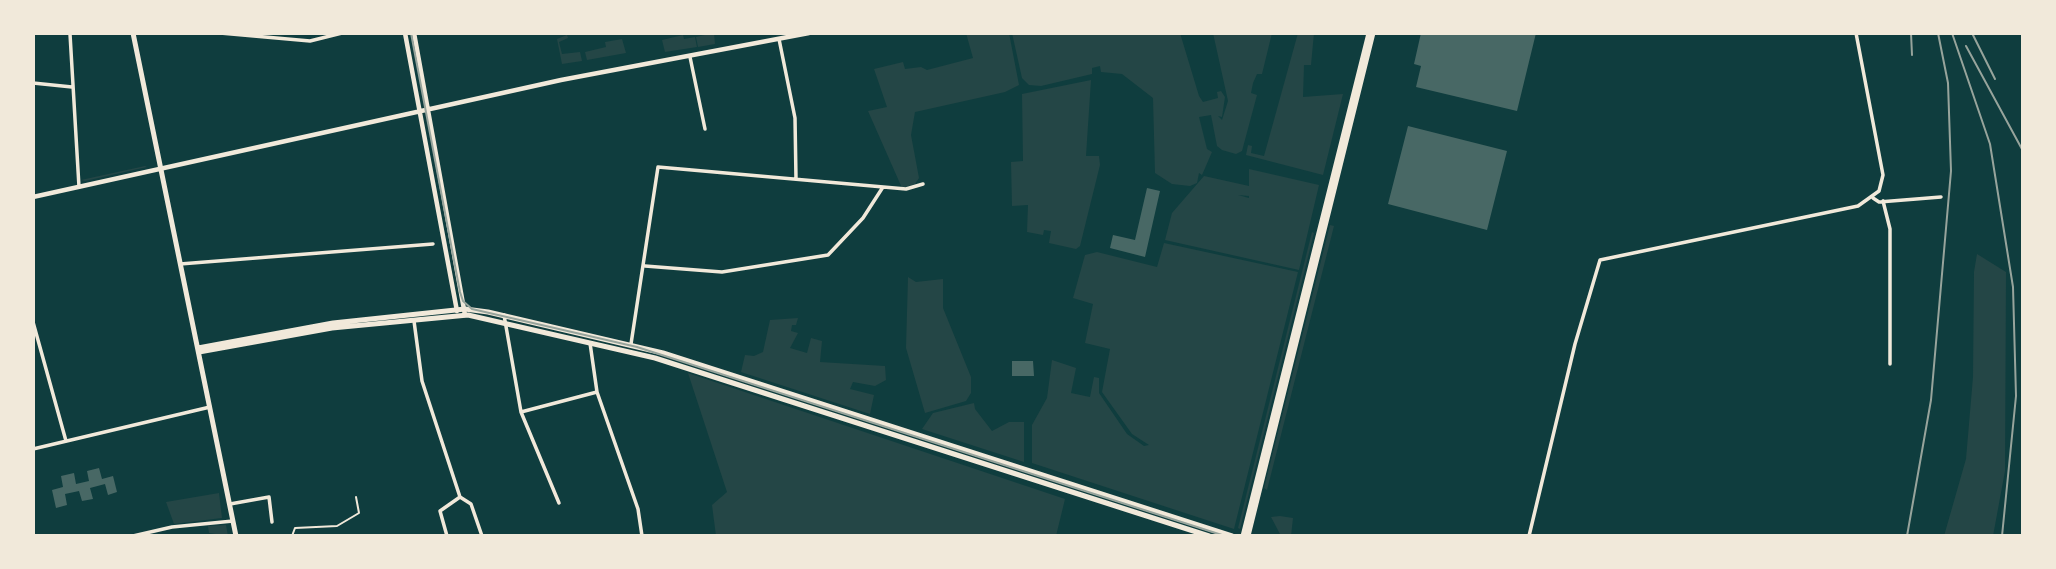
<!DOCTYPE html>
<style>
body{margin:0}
#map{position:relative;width:2056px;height:569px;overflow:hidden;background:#0f3d3e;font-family:"Playfair Display",serif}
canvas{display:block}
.frame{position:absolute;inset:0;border:35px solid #f1e9da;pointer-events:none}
</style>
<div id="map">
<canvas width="2056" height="569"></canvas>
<div class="frame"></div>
</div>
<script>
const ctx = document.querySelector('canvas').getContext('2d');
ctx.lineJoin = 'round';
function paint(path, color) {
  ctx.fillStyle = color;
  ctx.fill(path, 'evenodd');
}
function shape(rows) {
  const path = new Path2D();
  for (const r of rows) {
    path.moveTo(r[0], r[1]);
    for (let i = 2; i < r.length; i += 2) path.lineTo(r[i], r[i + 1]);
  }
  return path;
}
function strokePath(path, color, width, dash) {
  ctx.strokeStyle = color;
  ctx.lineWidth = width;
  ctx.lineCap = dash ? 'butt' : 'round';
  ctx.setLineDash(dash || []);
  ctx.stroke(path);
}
const green = shape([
 [714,33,715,44,698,47,696,37],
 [966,33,1009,33,1019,85,1005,92,915,112,911,135,919,178,915,184,902,188,868,111,887,107,874,69,903,62,905,69,921,67,927,70,973,58],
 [1012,33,1180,33,1199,96,1203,102,1218,98,1217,92,1221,91,1225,97,1222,117,1218,116,1222,120,1228,101,1213,33,1272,33,1262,74,1257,74,1253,83,1251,93,1257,95,1242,151,1236,154,1222,150,1217,146,1211,115,1199,117,1207,149,1212,152,1202,175,1199,173,1197,183,1190,186,1172,184,1155,173,1153,98,1122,74,1101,72,1100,66,1092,68,1092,74,1041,86,1029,85,1022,78],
 [1298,33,1314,33,1311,65,1304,65,1303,97,1343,94,1323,175,1246,155,1248,145,1252,146,1251,153,1264,156],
 [567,35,568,38,559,42,562,54,580,52,582,61,562,64,557,39],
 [683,35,684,39,695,37,697,47,665,52,662,40],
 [622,39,626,53,587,60,585,52,606,47,605,42],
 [1091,80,1086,156,1099,156,1100,165,1080,246,1076,249,1049,243,1051,231,1044,230,1043,235,1027,232,1028,205,1012,206,1011,162,1023,161,1022,94],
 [145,166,147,167,85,181,81,180],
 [1249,169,1319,185,1299,270,1165,240,1172,213,1204,176,1249,186,1249,196,1238,195,1249,198],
 [1330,225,1334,226,1267,490,1264,488],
 [1312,232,1314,233,1240,529,1238,528],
 [1164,243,1298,272,1234,529,1032,463,1032,425,1047,398,1052,360,1076,368,1071,393,1090,397,1094,377,1099,378,1099,393,1127,434,1144,446,1149,445,1132,434,1102,392,1110,349,1085,343,1093,304,1073,298,1085,255,1097,252,1157,267],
 [1977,254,2006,272,2005,471,1993,536,1944,536,1966,459,1973,377,1974,272],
 [908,277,916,282,943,279,943,308,971,377,971,393,966,401,925,413,906,348],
 [798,318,796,325,792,325,791,331,798,333,790,348,807,353,811,338,822,341,820,362,885,366,886,380,875,386,853,382,850,389,874,395,870,414,741,372,745,355,754,356,763,352,770,320],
 [688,373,1065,499,1056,536,716,536,712,505,727,492],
 [974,403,975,409,992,431,1009,422,1024,422,1024,462,922,429,933,413],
 [219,493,222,518,174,524,166,502],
 [1280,516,1293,518,1291,536,1281,536,1271,517],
 [226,525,228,536,209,533,208,526]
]);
const building = shape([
 [1421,33,1536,33,1517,111,1416,87,1421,66,1414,64],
 [1408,126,1507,151,1487,230,1388,204],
 [1147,188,1160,191,1145,257,1110,248,1113,235,1135,240],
 [1012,361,1033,361,1034,376,1012,376],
 [99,468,102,479,113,476,117,492,108,495,105,484,90,488,93,499,82,501,79,491,65,494,67,505,56,508,52,490,63,487,61,476,74,473,76,484,89,481,87,471]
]);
const service = shape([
 [292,536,295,528,337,526,359,513,356,497]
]);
const minor = shape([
 [220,33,310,41,342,33],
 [70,34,79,187],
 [779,39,795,118,796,179],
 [690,57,705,129],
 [33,83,72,87],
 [1873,198,1879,202,1941,197],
 [1883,201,1890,229,1890,364],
 [180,264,433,244],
 [645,266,722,272,828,255,863,218,883,187],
 [504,315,521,412,559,503],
 [414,321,422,381,460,497,440,511,447,536],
 [33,322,66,441],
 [590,343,597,392,638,509,642,536],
 [631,344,658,167,906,189,923,184],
 [521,412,597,392],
 [33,449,210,407],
 [460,497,471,504,482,536],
 [230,504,269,497,272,522],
 [133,536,172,527,233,521],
 [1529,536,1575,344,1600,260,1858,206,1879,191,1883,175,1856,33]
]);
const tertiary = shape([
 [405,33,457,311],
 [414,33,465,315],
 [33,197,561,80,809,33]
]);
const secondary = shape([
 [133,33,236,536],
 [198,348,333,323,465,309,488,312,663,353,1232,536],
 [199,352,332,328,468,315,655,358,1209,536],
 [1243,536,1369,33],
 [1248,536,1373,33]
]);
const tram = shape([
 [411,33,460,292,463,301,472,309,637,347,1225,536]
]);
const rail = shape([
 [1911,33,1912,55],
 [1952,33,1990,144,2013,287,2016,396,2002,536],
 [1972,33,1995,79],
 [1966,46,2023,151],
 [1907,536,1931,400,1951,171,1948,83,1938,33]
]);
paint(green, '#244646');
paint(building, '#486865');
strokePath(service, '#f1e9da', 2);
strokePath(minor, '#f1e9da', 3.5);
strokePath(tertiary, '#f1e9da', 4.5);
strokePath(secondary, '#f1e9da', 5);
strokePath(tram, '#97a49c', 2);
strokePath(rail, '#97a49c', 2);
</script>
